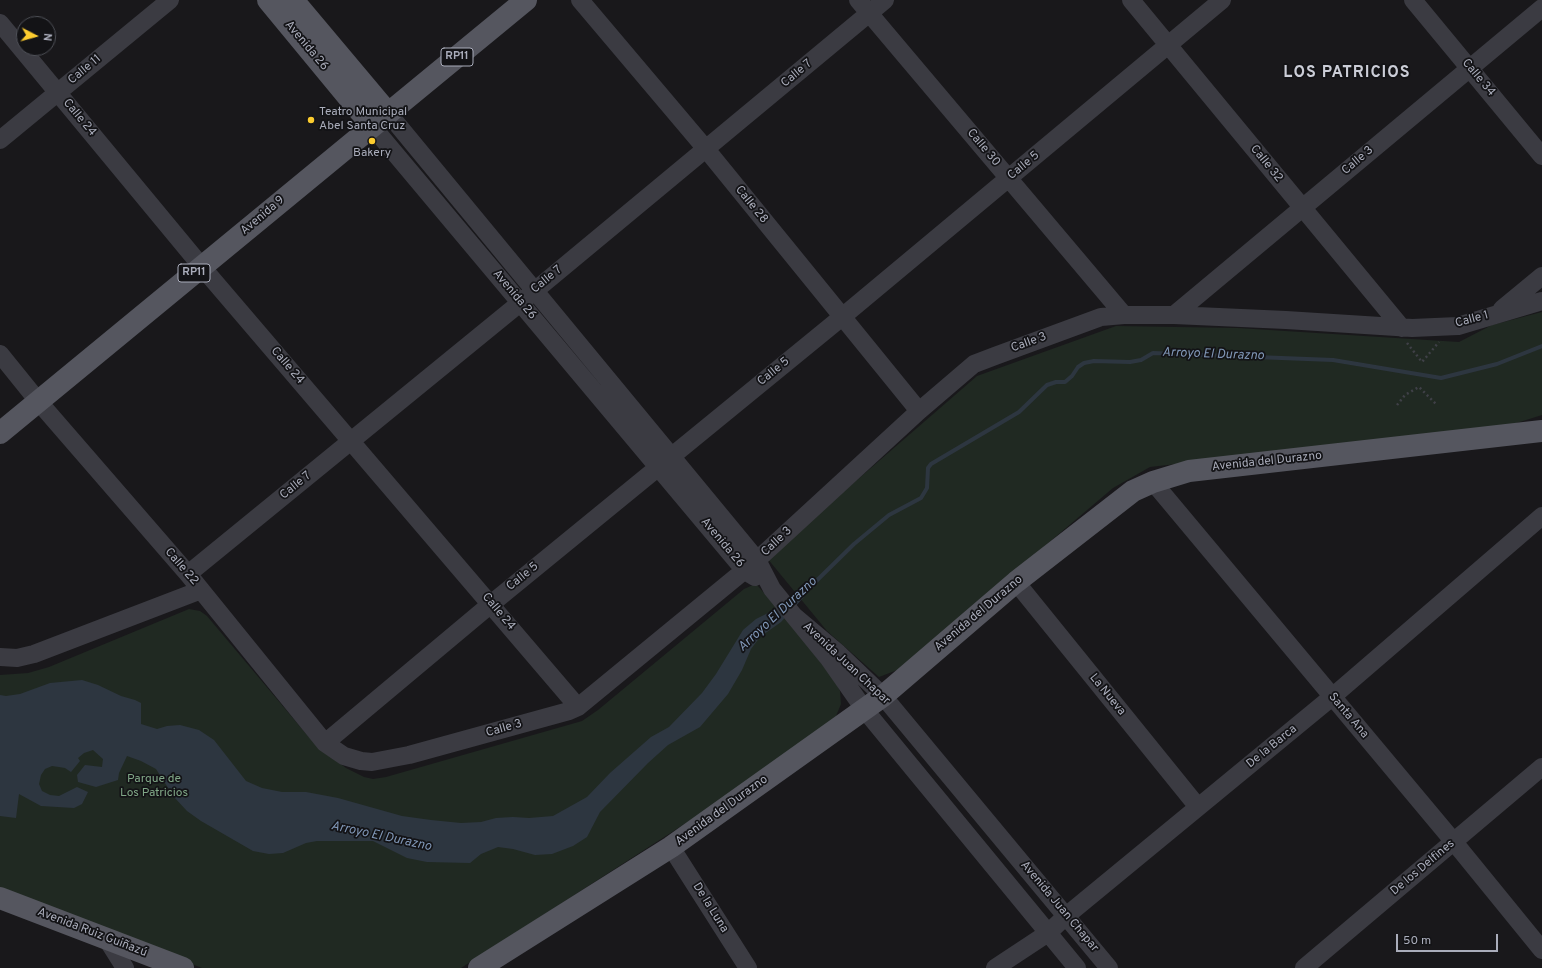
<!DOCTYPE html>
<meta charset="utf-8">
<style>
body{margin:0}
#map{position:relative;width:1542px;height:968px;overflow:hidden;background:#19181b;font-family:Overpass,sans-serif}
canvas{display:block}
.north{position:absolute;left:16px;top:16px;width:40px;height:40px;box-sizing:border-box;background:#131316;border:1px solid #4f5158;border-radius:50%;rotate:96deg;font-size:11px;font-weight:700;line-height:16px;text-align:center;color:#aaadbb}
.north::after{content:'';display:block;margin:auto;width:14px;height:18px;background:#fccc2f;clip-path:polygon(50% 0,100% 100%,50% 72%,0 100%)}
.scale{position:absolute;left:1396px;top:934px;width:102px;height:18px;box-sizing:border-box;border:2px solid #aaadbb;border-top:0;padding-left:5px;font-size:12px;line-height:14px;white-space:nowrap;color:#aaadbb;-webkit-text-stroke:3px #131316;paint-order:stroke}
</style>
<div id="map">
<canvas width="1542" height="968"></canvas>
<div class="north">N</div>
<div class="scale">50 m</div>
</div>
<script>
const ctx = document.querySelector('canvas').getContext('2d');
ctx.lineJoin = 'round';
function paint(path, color) {
  ctx.fillStyle = color;
  ctx.fill(path, 'evenodd');
}
function shape(rows) {
  const path = new Path2D();
  for (const r of rows) {
    path.moveTo(r[0], r[1]);
    for (let i = 2; i < r.length; i += 2) path.lineTo(r[i], r[i + 1]);
  }
  return path;
}
function strokePath(path, color, width, dash) {
  ctx.strokeStyle = color;
  ctx.lineWidth = width;
  ctx.lineCap = dash ? 'butt' : 'round';
  ctx.setLineDash(dash || []);
  ctx.stroke(path);
}
function label(font, color, halo, rows, align = 'center') {
  ctx.font = font + ' Overpass,sans-serif';
  ctx.lineWidth = 3.5;
  ctx.setLineDash([]);
  ctx.textBaseline = 'middle';
  ctx.strokeStyle = halo;
  ctx.fillStyle = color;
  for (const [text, x, y, turn = 0] of rows) {
    ctx.save();
    ctx.translate(x, y);
    ctx.rotate((+turn || 0) * Math.PI / 180);
    ctx.textAlign = isNaN(turn) ? turn : align;
    if (halo) ctx.strokeText(text, 0, 0);
    ctx.fillText(text, 0, 0);
    ctx.restore();
  }
}
const green = shape([
 [1542,312,1542,415,1507,426,1150,467,1113,488,900,669,879,677,827,631,767,558,977,376,1116,326,1238,328,1459,342,1492,325],
 [753,585,757,585,790,623,835,681,840,691,841,704,836,716,807,745,461,968,202,968,0,890,0,675,28,673,49,667,189,609,200,611,207,616,308,736,327,754,346,768,364,777,373,779,386,777,582,721,598,710,744,589]
]);
const water = shape([
 [807,590,804,597,781,622,760,637,751,649,742,670,728,694,700,727,668,745,648,763,600,812,587,837,573,846,552,854,535,855,513,849,498,847,481,854,470,863,427,862,407,858,373,841,317,841,306,843,283,853,269,854,253,851,201,821,187,811,174,797,156,769,141,761,127,756,119,773,118,780,96,787,78,782,77,775,85,765,102,767,103,759,93,750,84,753,78,758,80,761,71,772,65,768,59,767,52,766,45,769,41,775,39,784,42,791,50,795,59,796,77,787,88,792,82,804,74,808,41,806,19,794,16,818,0,816,0,695,6,696,20,694,50,683,82,680,98,685,121,696,135,700,141,703,141,724,157,729,167,726,180,725,199,730,214,740,246,781,262,788,282,792,306,792,338,798,402,816,431,820,461,823,481,822,496,818,513,817,529,818,553,816,587,797,610,773,651,737,669,727,702,693,716,674,743,630,756,619,774,610]
]);
const stream = shape([
 [804,593,854,544,889,515,921,498,927,488,928,468,931,464,1019,412,1047,385,1056,382,1065,382,1072,376,1078,367,1084,363,1094,361,1130,362,1141,360,1153,353,1333,360,1441,378,1497,364,1542,346]
]);
const path = shape([
 [1407,343,1422,362,1439,342],
 [1397,405,1405,395,1419,387,1436,404]
]);
const minor = shape([
 [580,0,706,149,919,411],
 [858,0,1124,315],
 [1131,0,1402,328],
 [1413,0,1542,156],
 [0,23,202,267,578,707],
 [388,113,757,560,772,589,794,616],
 [372,126,745,571,755,577],
 [0,140,170,0],
 [1502,309,1542,276],
 [1174,315,1542,8],
 [0,354,38,401,188,574,325,743,344,756,361,761,372,762,409,755,569,711,578,707,757,560,919,411,974,364,995,356,1101,317,1124,315,1174,315,1286,320,1412,328,1458,326,1542,301],
 [1153,482,1454,842,1542,950],
 [188,574,520,303,885,0],
 [1016,582,1198,807],
 [0,657,17,658,34,654,201,590],
 [325,743,491,604,842,317,1222,0],
 [671,847,748,968],
 [106,938,125,968],
 [995,968,1048,933,1066,916,1332,697,1542,516],
 [1077,968,864,709,829,659,794,616,838,653,883,696,1109,968],
 [1304,968,1542,767]
]);
const major = shape([
 [268,0,372,126],
 [293,0,388,113],
 [0,433,526,0],
 [0,898,183,968],
 [479,968,671,847,883,696,1016,582,1133,491,1153,482,1189,471,1542,431]
]);
const markers = [
 [311,120,4,"#fccc2f"],
 [372,141,4,"#fccc2f"]
];
const shields = [
 [457,57,32],
 [194,273,32]
];
const shieldNames = [
 ["RP11",457,57],
 ["RP11",194,273]
];
const streetNames = [
 ["Avenida 26",306,46,50],
 ["Calle 11",85,70,-40],
 ["Calle 7",797,74,-40],
 ["Calle 34",1478,78,50],
 ["Calle 24",79,118,50],
 ["Calle 30",983,148,50],
 ["Calle 3",1358,161,-40],
 ["Calle 32",1266,164,51],
 ["Calle 5",1024,166,-40],
 ["Calle 28",751,205,51],
 ["Avenida 9",263,216,-40],
 ["Calle 7",547,280,-39],
 ["Avenida 26",514,295,50],
 ["Calle 1",1472,320,-15],
 ["Calle 3",1029,343,-20],
 ["Calle 24",287,366,49],
 ["Calle 5",774,372,-39],
 ["Avenida del Durazno",1267,462,-6],
 ["Calle 7",296,486,-39],
 ["Calle 3",777,542,-43],
 ["Avenida 26",722,543,50],
 ["Calle 22",181,567,49],
 ["Calle 5",523,577,-39],
 ["Calle 24",498,612,50],
 ["Avenida del Durazno",979,614,-40],
 ["Avenida Juan Chapar",846,664,43],
 ["La Nueva",1107,695,51],
 ["Santa Ana",1348,716,50],
 ["Calle 3",504,729,-16],
 ["De la Barca",1272,747,-39],
 ["Avenida del Durazno",722,811,-36],
 ["De los Delfines",1423,868,-40],
 ["Avenida Juan Chapar",1059,907,50],
 ["De la Luna",710,908,58],
 ["Avenida Ruiz Guiñazú",92,933,21]
];
const poiNames = [
 ["Teatro Municipal",319,113],
 ["Abel Santa Cruz",319,127],
 ["Bakery",372,154,"center"]
];
const parkNames = [
 ["Parque de",154,780],
 ["Los Patricios",154,794]
];
const waterNames = [
 ["Arroyo El Durazno",1213,355,2],
 ["Arroyo El Durazno",778,615,-43],
 ["Arroyo El Durazno",381,837,12]
];
const districtNames = [
 ["LOS PATRICIOS",1347,74]
];
paint(green, '#202922');
paint(water, '#2d3640');
strokePath(stream, '#2d3640', 4);
strokePath(path, '#3f4047', 2.5, [2, 3]);
strokePath(minor, '#3b3b42', 18);
strokePath(major, '#55565f', 22);
for (const [x, y, r, color] of markers) {
  const dot = new Path2D();
  dot.arc(x, y, r, 0, 2 * Math.PI);
  ctx.fillStyle = color;
  ctx.fill(dot);
  strokePath(dot, '#131316', 1.5);
}
for (const [x, y, w] of shields) {
  const box = new Path2D();
  box.roundRect(x - w / 2, y - 9, w, 18, 3);
  ctx.fillStyle = '#131316';
  ctx.fill(box);
  strokePath(box, '#aaadbb', 1);
}
label('bold 11px', '#aaadbb', null, shieldNames);
label('12px', '#aaadbb', '#131316', streetNames);
label('12px', '#aaadbb', '#131316', poiNames, 'left');
label('12px', '#80a787', '#131316', parkNames);
label('italic 13px', '#8097b7', '#131316', waterNames);
ctx.letterSpacing = '1px';
label('bold 16px', '#cbcdd7', '#131316', districtNames);
ctx.letterSpacing = '0px';
</script>
